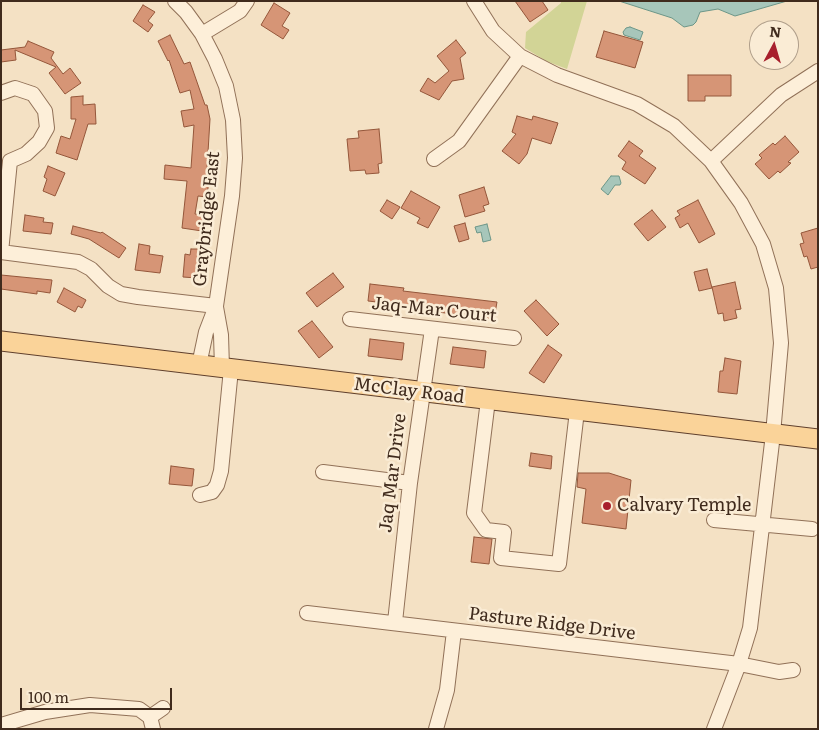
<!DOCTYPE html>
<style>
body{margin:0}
#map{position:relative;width:819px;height:730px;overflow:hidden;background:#f4e1c4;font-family:Literata,serif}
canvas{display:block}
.frame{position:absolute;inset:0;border:2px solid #402b1d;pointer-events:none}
.north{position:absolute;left:749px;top:20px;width:50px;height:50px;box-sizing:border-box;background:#faecd5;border:1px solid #b09f8b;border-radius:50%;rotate:6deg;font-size:14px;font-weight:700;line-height:20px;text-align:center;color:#402b1d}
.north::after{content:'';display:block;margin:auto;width:18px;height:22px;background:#a8202d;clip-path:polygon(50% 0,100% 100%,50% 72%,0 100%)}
.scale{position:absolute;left:20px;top:688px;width:152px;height:22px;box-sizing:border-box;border:2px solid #402b1d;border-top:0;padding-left:6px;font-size:15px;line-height:18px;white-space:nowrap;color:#402b1d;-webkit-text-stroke:4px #faecd5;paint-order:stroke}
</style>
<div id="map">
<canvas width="819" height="730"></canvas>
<div class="frame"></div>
<div class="north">N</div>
<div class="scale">100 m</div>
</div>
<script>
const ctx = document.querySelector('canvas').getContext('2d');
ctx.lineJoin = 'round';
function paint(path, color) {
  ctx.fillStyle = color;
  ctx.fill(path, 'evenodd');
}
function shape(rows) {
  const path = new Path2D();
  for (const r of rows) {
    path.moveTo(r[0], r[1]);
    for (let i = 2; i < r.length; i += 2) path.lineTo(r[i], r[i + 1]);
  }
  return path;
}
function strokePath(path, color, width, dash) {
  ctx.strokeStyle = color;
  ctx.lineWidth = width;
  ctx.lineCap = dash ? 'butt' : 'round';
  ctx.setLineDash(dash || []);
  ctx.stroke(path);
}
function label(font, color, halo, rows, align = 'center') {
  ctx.font = font + ' Literata,serif';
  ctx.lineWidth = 5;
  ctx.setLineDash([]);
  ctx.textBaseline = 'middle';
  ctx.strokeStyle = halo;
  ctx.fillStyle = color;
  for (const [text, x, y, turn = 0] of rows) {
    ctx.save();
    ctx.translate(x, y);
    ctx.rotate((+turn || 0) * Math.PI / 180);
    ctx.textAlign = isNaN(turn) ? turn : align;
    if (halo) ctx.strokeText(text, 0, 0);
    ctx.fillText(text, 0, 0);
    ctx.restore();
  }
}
const green = shape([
 [561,1,587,1,567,69,546,61,525,48,526,32,561,3]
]);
const water = shape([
 [619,1,787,1,735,16,718,9,700,12,696,22,693,25,684,27,672,18,619,1],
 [630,27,643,32,640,40,624,35,623,32,626,28,630,27],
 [611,176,619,176,621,183,620,185,615,185,608,195,601,189,611,176],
 [487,224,491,240,483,242,481,232,477,233,475,227,487,224]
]);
const building = shape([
 [515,1,542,1,548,10,530,22,515,1],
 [274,3,290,13,282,26,289,30,283,39,261,25,274,3],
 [143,5,155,12,148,21,153,25,148,32,133,21,143,5],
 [604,31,643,42,635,68,596,57,604,31],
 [170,35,184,64,190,62,205,105,207,105,210,119,207,169,210,170,207,197,198,196,195,214,204,215,202,231,182,228,187,181,164,179,165,165,191,168,194,125,184,127,181,111,194,109,190,90,180,93,169,60,168,61,158,41,170,35],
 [456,40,466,53,460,58,464,79,452,81,439,100,420,91,428,78,435,83,449,71,437,56,456,40],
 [28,41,54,52,51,58,63,74,70,68,81,83,65,94,49,73,56,67,15,50,16,60,1,62,1,50,25,47,28,41],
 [688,75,731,75,731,96,705,96,705,101,688,101,688,75],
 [83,96,83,105,95,104,96,124,88,124,77,160,56,153,61,136,70,139,76,119,71,119,71,97,83,96],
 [517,116,532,120,533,116,558,123,551,144,532,138,527,154,519,164,502,151,516,134,512,132,517,116],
 [379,129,382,163,378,164,379,173,366,174,365,170,350,171,347,139,359,138,358,131,379,129],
 [785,136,799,152,788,162,791,163,780,173,778,171,769,179,755,164,762,158,759,155,773,143,775,145,785,136],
 [629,141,643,151,639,156,656,168,645,184,622,169,626,162,618,156,629,141],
 [48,166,65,173,55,196,43,191,47,179,44,177,48,166],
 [484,187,489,204,483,206,485,211,465,217,459,195,484,187],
 [411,191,440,207,428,228,417,223,420,218,401,208,411,191],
 [387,200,400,207,392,219,380,211,387,200],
 [698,200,715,234,699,243,688,223,680,228,675,218,680,215,677,211,698,200],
 [652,210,666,227,648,241,634,224,652,210],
 [25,215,44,218,43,222,53,223,51,234,23,231,25,215],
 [465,223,469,239,459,242,454,226,465,223],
 [73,226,101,233,102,232,126,248,119,258,89,239,71,234,73,226],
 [818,228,818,267,811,269,807,256,804,257,800,244,804,243,801,233,818,228],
 [139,244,150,246,149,254,163,256,160,273,135,270,139,244],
 [191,249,199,249,197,278,183,277,185,254,190,255,191,249],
 [707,269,712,288,699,291,694,272,707,269],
 [333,273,344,287,317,307,306,293,333,273],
 [1,275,52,280,50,293,37,291,37,294,1,289,1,275],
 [735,282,741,309,735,310,737,318,724,321,723,313,718,314,712,287,735,282],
 [370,284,404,288,403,291,497,302,494,319,413,309,413,306,368,301,370,284],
 [64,288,86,300,82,308,78,306,75,312,57,302,64,288],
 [536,300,559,324,547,336,524,311,536,300],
 [312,321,333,347,319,358,298,331,312,321],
 [370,339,404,343,402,360,368,356,370,339],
 [548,345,562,355,544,383,529,373,548,345],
 [453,347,486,351,484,368,450,364,453,347],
 [725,358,741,361,737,394,718,392,720,371,723,371,725,358],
 [531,453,552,456,551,469,529,466,531,453],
 [171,466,194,469,192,486,169,484,171,466],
 [578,473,609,473,631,480,626,529,582,523,586,489,577,487,578,473],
 [474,537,492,539,489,564,471,562,474,537]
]);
const minor = shape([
 [175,1,186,12,202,34,215,59,226,86,233,120,235,158,232,196,216,306,206,332,199,365],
 [474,1,493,31,520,56,557,75,637,104,674,126,711,161,741,203,763,244,776,288,781,343,773,434,750,628,739,664,714,729],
 [202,34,240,11,247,1],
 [1,93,15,88,33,94,45,111,47,128,39,142,26,154,10,161],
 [434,159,459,141,520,56],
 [711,161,781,95,818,71],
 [1,252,78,262,91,269,108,286,121,294,138,297,216,306],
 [1,252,10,161],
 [216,307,221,335,222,368],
 [350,319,514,338],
 [488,400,474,513,486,530,504,532,501,558,559,564,577,411],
 [323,472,410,483],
 [200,495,212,492,217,485,221,471,231,369],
 [714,520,812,529],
 [307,613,739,664,779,672,793,670],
 [395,622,410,483,432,329],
 [150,717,163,708],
 [1,725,45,712,90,705,139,709,150,717,153,729],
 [436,729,447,690,454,631]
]);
const major = shape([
 [1,341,818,439]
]);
const markers = [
 [607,506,5,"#a8202d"]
];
const streetNames = [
 ["Graybridge East",207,219,-84],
 ["Jaq-Mar Court",434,310,6],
 ["McClay Road",409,391,7],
 ["Jaq Mar Drive",393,473,-83],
 ["Pasture Ridge Drive",552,624,7]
];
const poiNames = [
 ["Calvary Temple",617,506]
];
paint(green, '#d2d496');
paint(water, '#a7c6ba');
strokePath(water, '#6c9688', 1);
paint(building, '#d69576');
strokePath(building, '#94563a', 1);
strokePath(minor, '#917158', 16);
strokePath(major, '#5f3f2c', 21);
strokePath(minor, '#fdefd9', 14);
strokePath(major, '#fad399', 19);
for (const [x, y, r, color] of markers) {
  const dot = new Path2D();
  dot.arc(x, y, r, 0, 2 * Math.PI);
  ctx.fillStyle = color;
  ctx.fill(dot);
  strokePath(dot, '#faecd5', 2);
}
label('18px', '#402b1d', '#faecd5', streetNames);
label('18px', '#402b1d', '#faecd5', poiNames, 'left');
</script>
